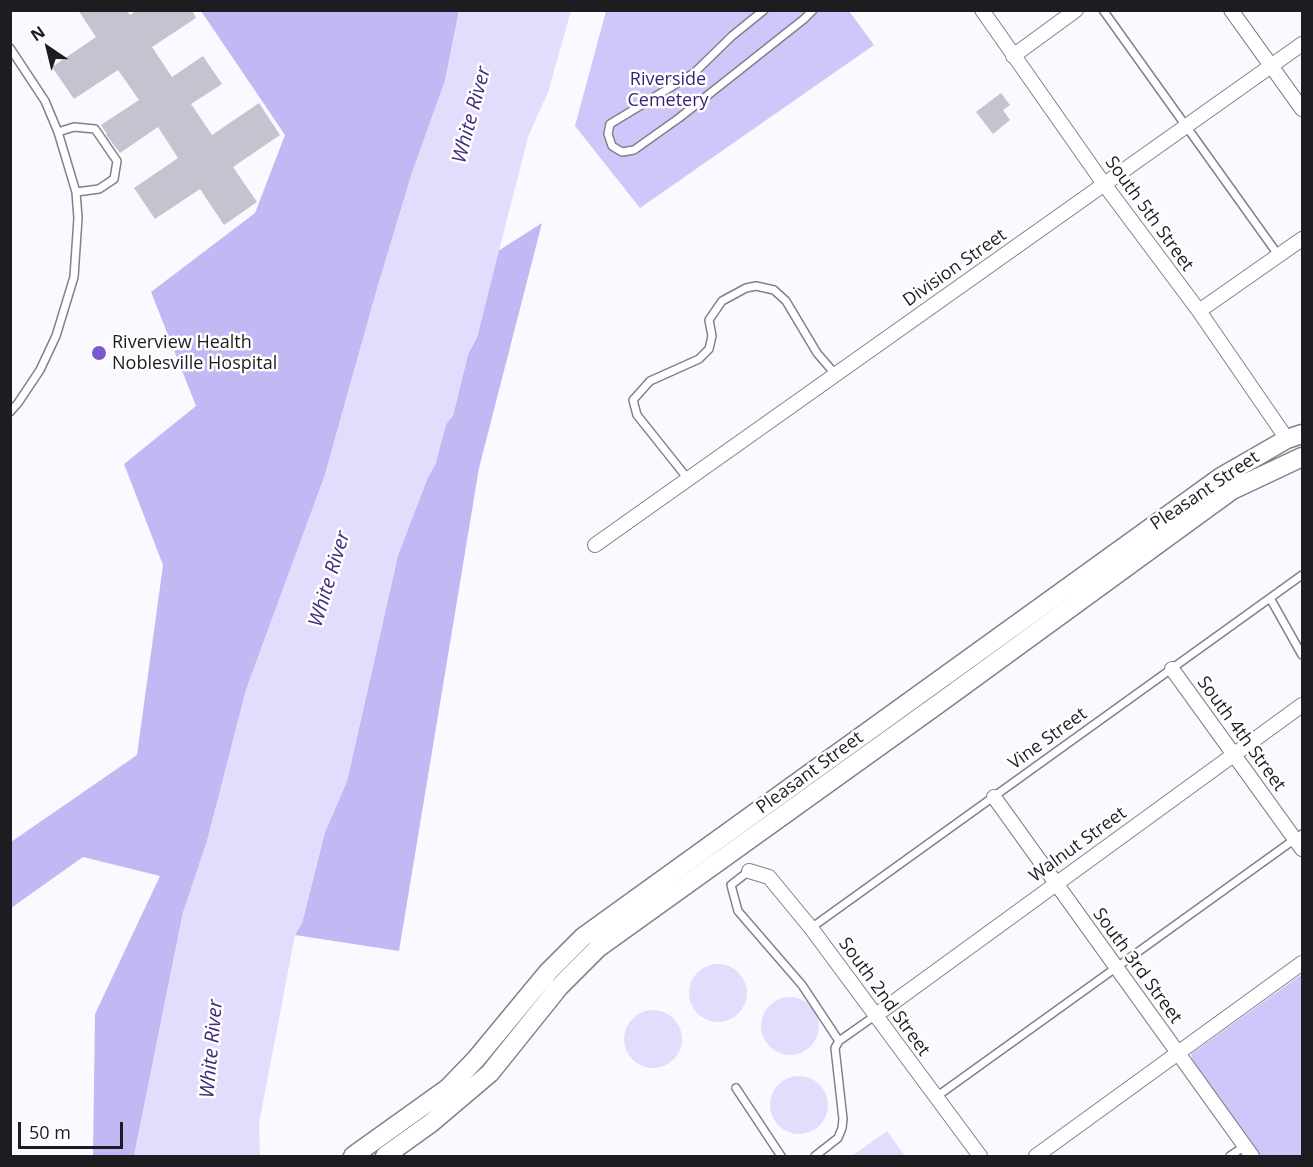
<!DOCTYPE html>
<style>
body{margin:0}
#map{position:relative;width:1313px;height:1167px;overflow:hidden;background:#faf9ff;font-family:"Open Sans",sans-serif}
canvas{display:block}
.frame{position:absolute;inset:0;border:12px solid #1d1c21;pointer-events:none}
.north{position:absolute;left:18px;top:18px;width:60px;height:60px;-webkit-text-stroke:4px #fff;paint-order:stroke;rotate:325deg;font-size:16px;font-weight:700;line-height:24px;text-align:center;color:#1d1c21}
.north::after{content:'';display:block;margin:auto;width:21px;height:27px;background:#1d1c21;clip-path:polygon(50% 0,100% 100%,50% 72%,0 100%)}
.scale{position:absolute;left:18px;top:1122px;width:105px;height:27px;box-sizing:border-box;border:3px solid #1d1c21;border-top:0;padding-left:8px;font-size:18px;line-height:21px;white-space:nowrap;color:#1d1c21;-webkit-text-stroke:4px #fff;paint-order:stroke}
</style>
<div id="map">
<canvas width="1313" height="1167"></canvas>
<div class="frame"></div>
<div class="north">N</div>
<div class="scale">50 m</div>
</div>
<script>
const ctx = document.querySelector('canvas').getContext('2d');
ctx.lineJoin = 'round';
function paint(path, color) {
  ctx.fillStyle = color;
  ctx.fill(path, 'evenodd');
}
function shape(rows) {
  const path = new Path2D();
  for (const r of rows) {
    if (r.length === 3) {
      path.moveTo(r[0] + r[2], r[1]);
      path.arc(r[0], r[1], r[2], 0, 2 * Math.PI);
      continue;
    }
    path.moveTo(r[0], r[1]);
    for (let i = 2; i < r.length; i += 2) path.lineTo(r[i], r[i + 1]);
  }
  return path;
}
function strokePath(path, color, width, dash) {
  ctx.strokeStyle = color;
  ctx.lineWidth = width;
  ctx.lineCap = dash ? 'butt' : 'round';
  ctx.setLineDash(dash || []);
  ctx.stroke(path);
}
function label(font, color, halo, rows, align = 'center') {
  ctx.font = font + ' "Open Sans",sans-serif';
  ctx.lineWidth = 5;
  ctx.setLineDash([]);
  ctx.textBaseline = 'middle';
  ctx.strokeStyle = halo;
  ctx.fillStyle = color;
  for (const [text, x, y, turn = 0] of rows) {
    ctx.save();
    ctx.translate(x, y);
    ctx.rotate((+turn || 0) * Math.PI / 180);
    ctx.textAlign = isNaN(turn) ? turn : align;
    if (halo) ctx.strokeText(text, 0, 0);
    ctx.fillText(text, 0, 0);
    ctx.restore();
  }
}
const green = shape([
 [606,11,849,11,874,45,640,208,575,126],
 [1302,974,1302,1156,1258,1156,1195,1070,1191,1054]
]);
const forest = shape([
 [201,11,459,11,445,81,412,173,377,289,325,475,246,690,208,838,183,913,134,1156,93,1156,95,1014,160,876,83,857,11,908,11,842,137,755,163,565,124,464,196,406,151,292,255,213,285,135],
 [542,223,479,468,399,951,295,935,302,923,325,832,347,781,398,555,428,477,435,465,446,424,453,415,468,354,477,337,498,251]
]);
const water = shape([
 [459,11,571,11,548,92,528,137,477,337,468,354,453,416,446,424,435,465,428,477,398,555,347,781,325,832,302,923,295,935,259,1123,260,1156,134,1156,183,913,208,838,246,690,325,475,377,289,412,173,445,81],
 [718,993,29],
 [790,1026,29],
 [653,1039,29],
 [799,1105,29],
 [887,1131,905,1156,852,1156]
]);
const building = shape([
 [78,10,127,10,130,15,137,10,192,10,196,18,152,47,172,77,203,56,222,84,191,104,212,135,259,103,280,135,233,167,257,202,224,225,200,189,155,219,134,188,178,158,158,127,120,153,106,135,107,134,101,125,139,100,118,70,74,99,52,67,96,37],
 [1001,93,1010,105,1003,110,1010,120,993,134,976,112]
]);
const service = shape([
 [764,10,732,36,694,73,610,124,608,134,612,146,622,152,634,150,679,118,804,19,813,10],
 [1103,10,1279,256],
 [10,48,45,101,58,132,76,192,78,218,74,277,56,336,40,370,18,403,10,412],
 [58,132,74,127,95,129,117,161,114,179,99,189,76,192],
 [688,479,637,415,633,400,650,381,699,359,709,349,712,336,709,320,722,301,746,288,756,286,774,290,786,301,817,353,836,375],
 [1270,598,1302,655],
 [749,871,731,885,738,911,802,985,839,1041],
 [811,928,1302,575],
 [736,1088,781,1156],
 [936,1097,1302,834],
 [815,1156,838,1138,842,1128,843,1119,835,1048,839,1041,876,1015],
 [1230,1156,1245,1146]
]);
const minor = shape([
 [982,10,1104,184,1199,311,1287,439],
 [1231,10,1302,109],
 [1013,56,1076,10],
 [1199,311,1302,239],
 [595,545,1302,44],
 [1172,669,1302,849],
 [994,797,1252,1156],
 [749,871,769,877,811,928,980,1156],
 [876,1015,1302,705],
 [1036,1156,1302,963]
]);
const tertiary = shape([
 [353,1156,448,1088,476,1059,548,972,583,937,1221,477,1287,439,1302,434],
 [385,1156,431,1123,490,1073,559,987,598,948,941,702,1232,490,1302,457]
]);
const markers = [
 [99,353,8,"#7a58d2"]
];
const parkNames = [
 ["Riverside",668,80],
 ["Cemetery",668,101]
];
const streetNames = [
 ["South 5th Street",1149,214,54],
 ["Division Street",955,268,-35],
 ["Pleasant Street",1205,491,-34],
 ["South 4th Street",1241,734,54],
 ["Vine Street",1048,739,-36],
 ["Pleasant Street",810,773,-36],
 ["Walnut Street",1078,845,-36],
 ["South 3rd Street",1137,966,54],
 ["South 2nd Street",884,997,54]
];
const poiNames = [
 ["Riverview Health",112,343],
 ["Noblesville Hospital",112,364]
];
const waterNames = [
 ["White River",472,115,-75],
 ["White River",330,579,-73],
 ["White River",212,1049,-85]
];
paint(green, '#cfc6fa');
paint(forest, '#c3b8f4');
paint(water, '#e2ddfc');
paint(building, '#c5c3d0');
strokePath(service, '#82808c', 10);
strokePath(minor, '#82808c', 16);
strokePath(tertiary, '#82808c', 21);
strokePath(service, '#fff', 7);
strokePath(minor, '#fff', 14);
strokePath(tertiary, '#fff', 18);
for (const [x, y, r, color] of markers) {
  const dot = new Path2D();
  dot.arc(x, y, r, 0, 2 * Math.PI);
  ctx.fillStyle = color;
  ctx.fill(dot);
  strokePath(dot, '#fff', 2);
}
label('18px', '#3b1f73', '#fff', parkNames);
label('18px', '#1d1c21', '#fff', streetNames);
label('18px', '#1d1c21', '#fff', poiNames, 'left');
label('italic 20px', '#442a7e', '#fff', waterNames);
</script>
